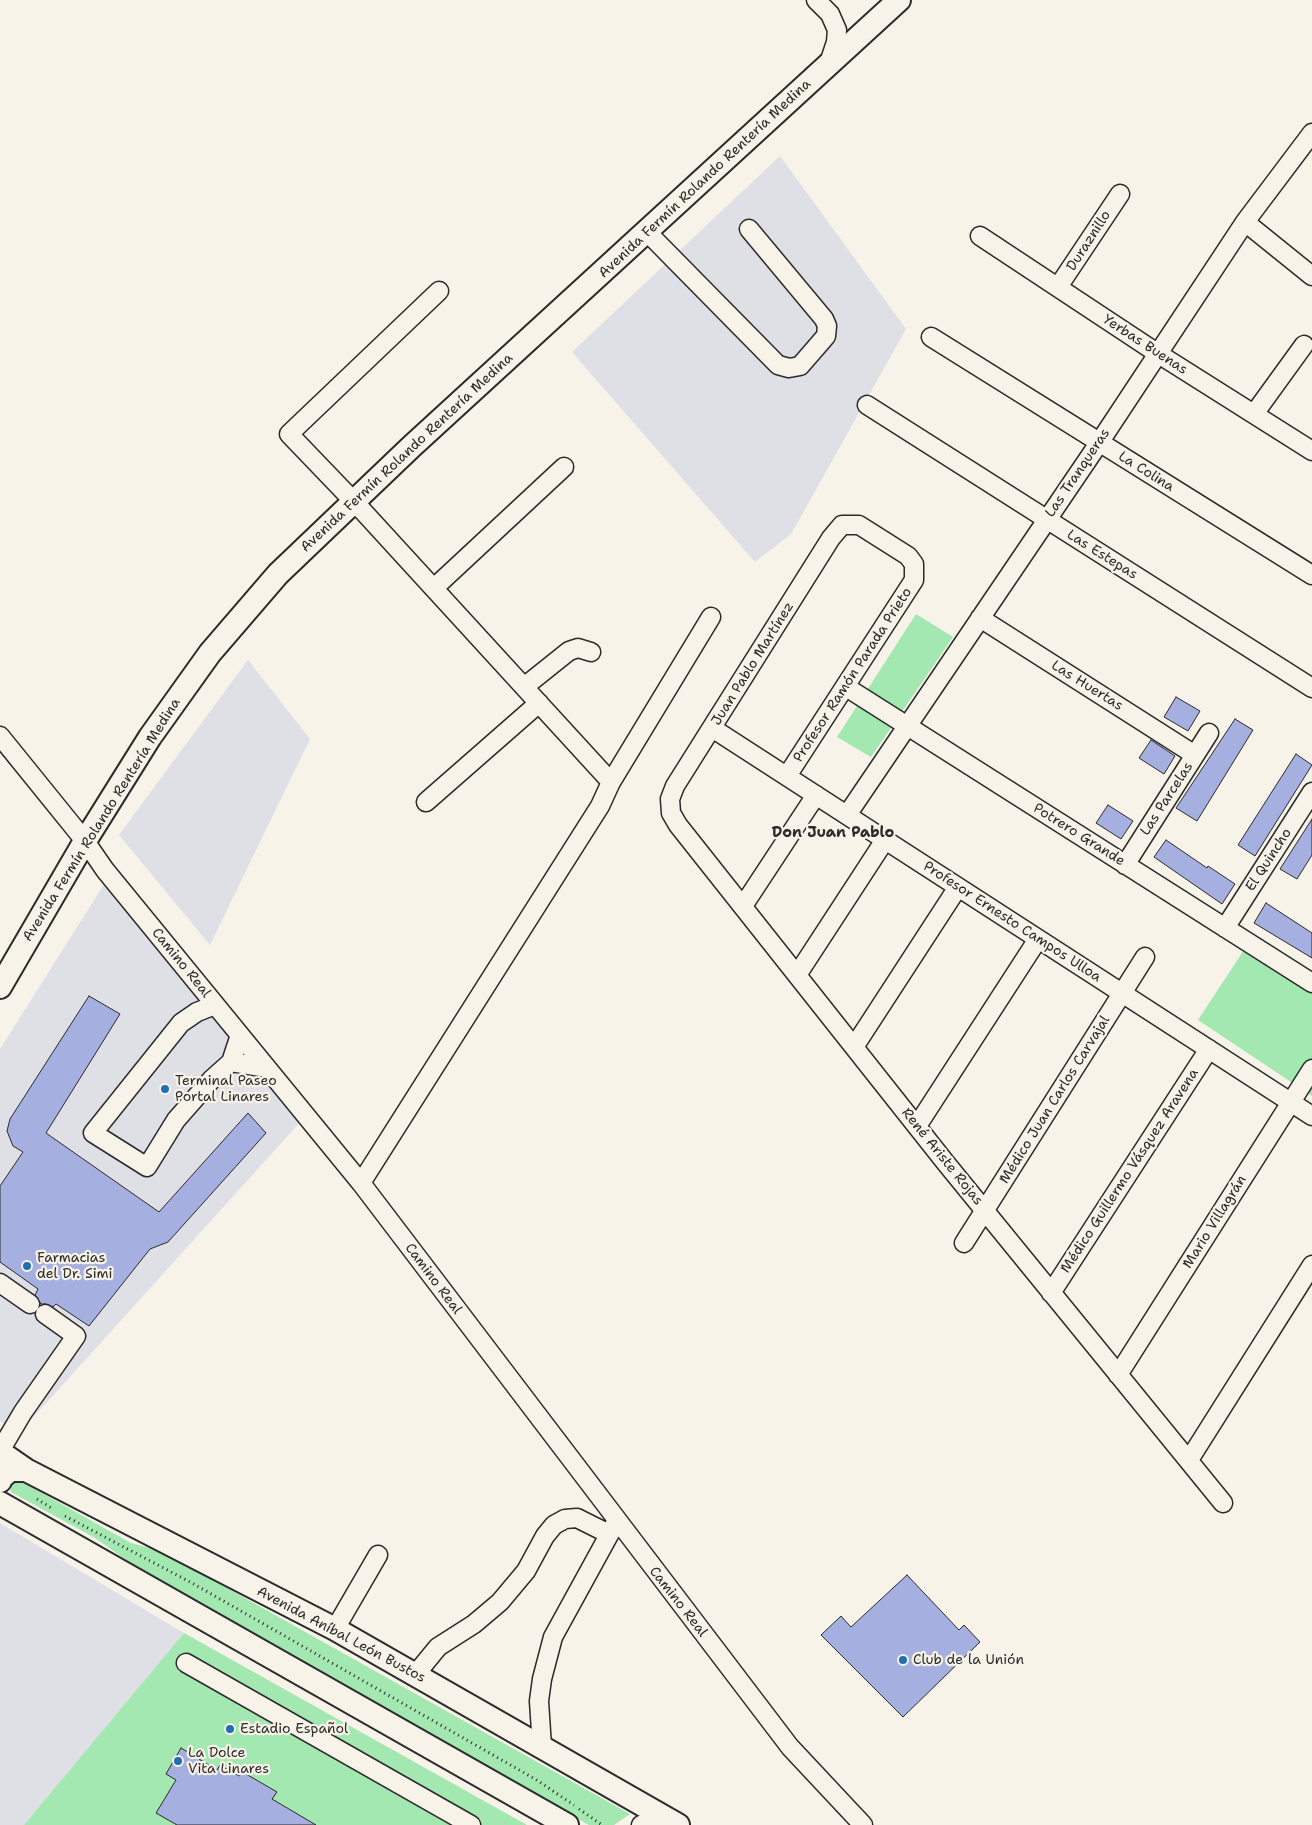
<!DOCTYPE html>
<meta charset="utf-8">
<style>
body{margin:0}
canvas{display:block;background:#f7f3e8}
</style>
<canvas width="1312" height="1825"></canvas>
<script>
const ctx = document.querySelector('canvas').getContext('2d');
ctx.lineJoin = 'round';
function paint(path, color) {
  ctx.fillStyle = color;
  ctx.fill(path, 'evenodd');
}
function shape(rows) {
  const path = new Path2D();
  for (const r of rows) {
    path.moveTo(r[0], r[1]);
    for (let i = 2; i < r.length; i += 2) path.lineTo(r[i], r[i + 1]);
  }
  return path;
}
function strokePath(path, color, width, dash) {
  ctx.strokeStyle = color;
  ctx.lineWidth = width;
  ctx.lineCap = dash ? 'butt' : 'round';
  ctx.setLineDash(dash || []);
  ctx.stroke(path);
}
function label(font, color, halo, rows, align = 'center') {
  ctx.font = font + ' "Shantell Sans",sans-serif';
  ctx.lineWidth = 4.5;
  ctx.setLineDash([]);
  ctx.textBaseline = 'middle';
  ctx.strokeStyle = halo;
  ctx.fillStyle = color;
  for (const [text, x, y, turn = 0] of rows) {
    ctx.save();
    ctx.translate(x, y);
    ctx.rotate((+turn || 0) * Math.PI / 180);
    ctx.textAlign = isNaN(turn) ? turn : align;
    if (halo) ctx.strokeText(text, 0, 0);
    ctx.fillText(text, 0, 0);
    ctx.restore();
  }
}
const built = shape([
 [780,156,906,329,791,534,755,562,572,352],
 [248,660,310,739,210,945,119,835],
 [105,883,302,1120,20,1432,0,1421,0,1049],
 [0,1523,184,1633,24,1825,0,1825]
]);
const green = shape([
 [916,614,953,637,871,757,837,737],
 [1244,950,1312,993,1312,1096,1198,1020],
 [17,1479,131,1543,161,1551,630,1814,614,1825,589,1825,166,1588,95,1538,11,1492,10,1487],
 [184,1633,527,1825,24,1825]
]);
const building = shape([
 [1176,697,1200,711,1188,731,1164,717,1176,697],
 [1235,719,1253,730,1197,821,1176,808,1235,719],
 [1151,740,1175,756,1164,774,1139,758,1151,740],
 [1296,754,1312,765,1255,856,1238,845,1296,754],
 [1108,805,1133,821,1121,839,1096,823,1108,805],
 [1312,819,1312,855,1297,879,1280,869,1312,819],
 [1166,840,1207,868,1208,866,1235,884,1222,904,1154,857,1166,840],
 [1266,903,1312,933,1312,958,1254,923,1266,903],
 [89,996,120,1014,46,1133,159,1212,248,1113,266,1133,168,1242,150,1249,89,1326,56,1304,53,1307,46,1304,41,1304,35,1295,38,1289,0,1262,0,1186,23,1152,13,1146,7,1131,10,1119,89,996],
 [907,1575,959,1630,964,1625,980,1642,903,1717,821,1635,841,1616,851,1627,907,1575],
 [181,1748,217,1770,220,1765,239,1776,241,1771,277,1792,272,1799,316,1825,177,1825,156,1813,176,1780,166,1774,181,1748]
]);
const path = shape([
 [37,1499,53,1509],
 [65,1516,192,1583,535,1779,574,1805],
 [579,1809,602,1825]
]);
const minor = shape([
 [816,0,830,14,837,30,836,42,829,63],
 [1245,222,1312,276],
 [647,232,778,365,789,368,800,366,826,336,827,326,824,319,749,229],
 [980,236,1157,353,1312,451],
 [1058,287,1120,194],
 [439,291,289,434,361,509,611,782],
 [931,337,1312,575],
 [867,405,1312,688],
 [1254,414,1304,345],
 [434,588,564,467],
 [980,618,1195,755],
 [524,687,569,651,578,648,591,652],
 [846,687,1312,983],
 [712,728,1312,1116],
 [0,736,85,841,105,870,361,1183,790,1747,863,1825],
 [787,776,914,580,914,564,908,556,859,525,842,525,831,538,675,786,670,799,671,813,678,825,945,1162,1223,1503],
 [426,802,539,703],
 [847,815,1099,443,1245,222,1312,133],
 [1125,865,1209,733],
 [743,906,816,795],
 [1225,928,1312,792],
 [797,975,885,840],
 [215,1005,197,1012,181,1023,93,1133,147,1167,176,1120,212,1079,231,1062],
 [240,1035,231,1062,267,1068],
 [854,1047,958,887],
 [917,1126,1038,939],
 [361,1183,600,806,611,782,711,617],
 [964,1243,1145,957],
 [0,1283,30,1304],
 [1051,1293,1209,1049],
 [1118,1375,1312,1069],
 [0,1451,23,1412,76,1336,45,1314],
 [1189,1460,1312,1265],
 [335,1629,378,1555],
 [186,1663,471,1825],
 [415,1675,438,1647,474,1624,500,1602,526,1571,545,1536,554,1525,565,1519,577,1518,609,1534],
 [542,1747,539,1701,542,1679,553,1637,615,1524],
 [641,1825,661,1815]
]);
const major = shape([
 [0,987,85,841,150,737,210,653,278,574,411,447,899,0],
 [0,1452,26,1470,335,1629,678,1825],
 [0,1481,1,1478,10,1470,26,1470],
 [0,1503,567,1825]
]);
const markers = [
 [165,1089,5,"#1f6fb2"],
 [27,1266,5,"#1f6fb2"],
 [903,1660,5,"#1f6fb2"],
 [230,1729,5,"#1f6fb2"],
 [178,1761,5,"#1f6fb2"]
];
const streetNames = [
 ["Avenida Fermín Rolando Rentería Medina",705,179,-43],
 ["Duraznillo",1089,241,-57],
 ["Yerbas Buenas",1145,345,33],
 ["Avenida Fermín Rolando Rentería Medina",407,453,-43],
 ["La Colina",1146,472,32],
 ["Las Tranqueras",1078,473,-56],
 ["Las Estepas",1102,555,32],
 ["Juan Pablo Martínez",753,664,-58],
 ["Profesor Ramón Parada Prieto",853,675,-57],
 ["Las Huertas",1087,686,32],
 ["Las Parcelas",1167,799,-57],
 ["Avenida Fermín Rolando Rentería Medina",102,820,-58],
 ["Potrero Grande",1079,835,32],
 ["El Quincho",1269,860,-57],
 ["Profesor Ernesto Campos Ulloa",1012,922,33],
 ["Camino Real",181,963,51],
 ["Médico Juan Carlos Carvajal",1055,1100,-58],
 ["René Ariste Rojas",942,1157,51],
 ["Médico Guillermo Vásquez Aravena",1130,1171,-57],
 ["Mario Villagrán",1215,1222,-58],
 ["Camino Real",433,1279,53],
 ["Camino Real",678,1602,52],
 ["Avenida Aníbal León Bustos",341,1635,28]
];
const poiNames = [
 ["Terminal Paseo",175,1081],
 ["Portal Linares",175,1097],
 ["Farmacias",37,1258],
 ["del Dr. Simi",37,1274],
 ["Club de la Unión",913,1660],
 ["Estadio Español",240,1729],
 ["La Dolce",188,1753],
 ["Vita Linares",188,1769]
];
const neighbourhoodNames = [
 ["Don Juan Pablo",833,833]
];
paint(built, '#dfdfe6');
paint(green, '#a3e7b1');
paint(building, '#a6b0e0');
strokePath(building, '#2b2b2b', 1);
strokePath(minor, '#2b2b2b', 21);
strokePath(major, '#2b2b2b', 26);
strokePath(path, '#2b2b2b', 3, [1, 4]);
strokePath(minor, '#f7f3e8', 18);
strokePath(major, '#f7f3e8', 22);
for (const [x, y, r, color] of markers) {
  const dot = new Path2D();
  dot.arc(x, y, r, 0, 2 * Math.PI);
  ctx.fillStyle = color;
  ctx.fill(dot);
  strokePath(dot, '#f7f3e8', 2);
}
label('14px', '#2b2b2b', '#f7f3e8', streetNames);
label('14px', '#2b2b2b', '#f7f3e8', poiNames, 'left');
label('bold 15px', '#2b2b2b', '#f7f3e8', neighbourhoodNames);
</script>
